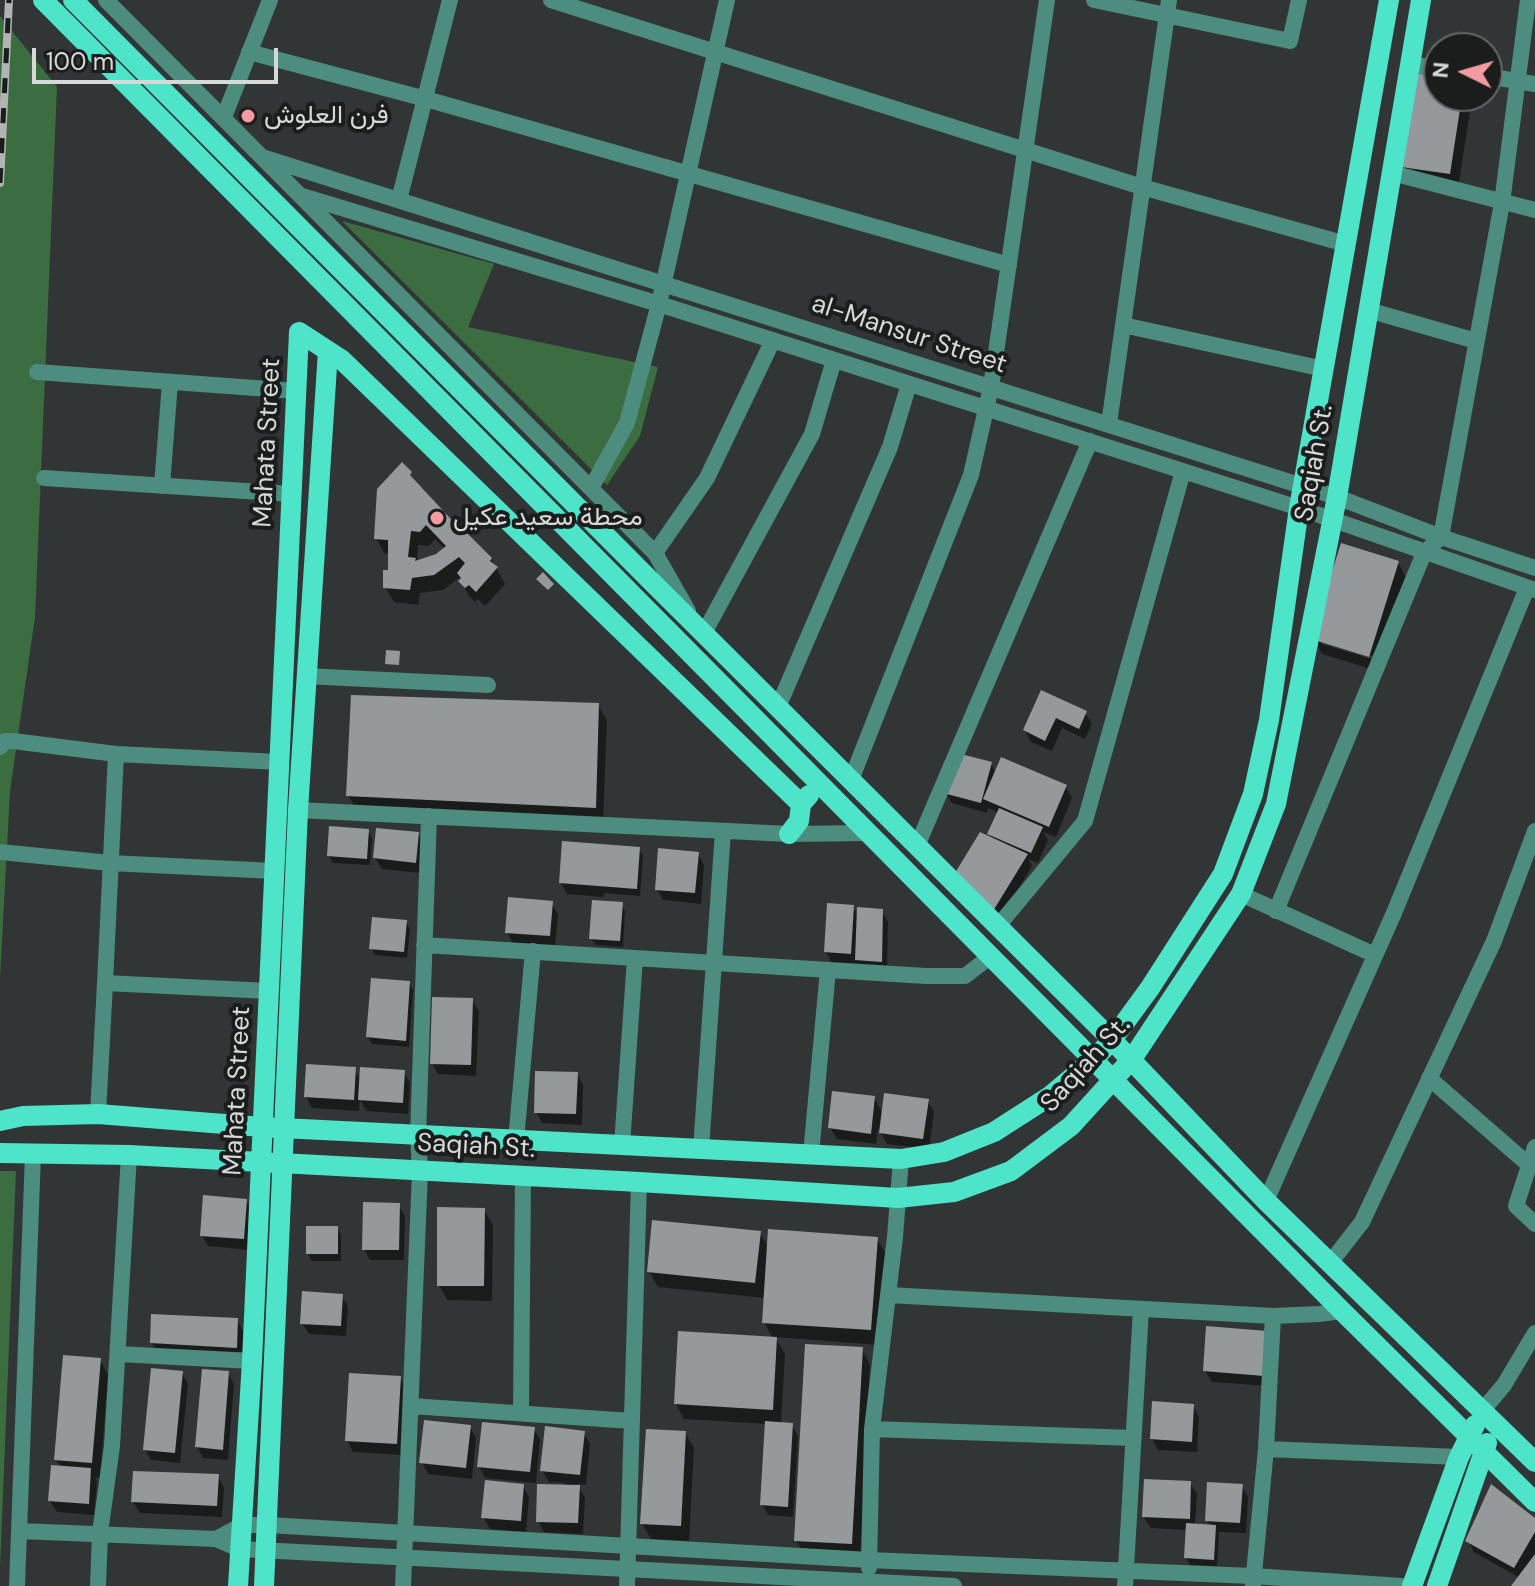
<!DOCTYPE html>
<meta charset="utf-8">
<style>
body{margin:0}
#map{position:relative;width:1535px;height:1586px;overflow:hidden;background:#323536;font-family:"DM Sans",sans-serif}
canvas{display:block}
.north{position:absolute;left:1423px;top:32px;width:80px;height:80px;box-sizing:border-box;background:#1b1d1d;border:2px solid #666868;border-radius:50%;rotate:275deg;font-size:22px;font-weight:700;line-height:32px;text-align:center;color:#d7d9d9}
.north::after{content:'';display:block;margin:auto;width:28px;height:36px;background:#f49aa1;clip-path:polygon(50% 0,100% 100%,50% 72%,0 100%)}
.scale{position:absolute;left:32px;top:48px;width:246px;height:36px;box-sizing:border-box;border:4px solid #d7d9d9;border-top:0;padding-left:10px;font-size:24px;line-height:28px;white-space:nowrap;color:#d7d9d9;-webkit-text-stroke:6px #1b1d1d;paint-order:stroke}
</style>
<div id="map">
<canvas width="1535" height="1586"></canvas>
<div class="north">N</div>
<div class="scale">100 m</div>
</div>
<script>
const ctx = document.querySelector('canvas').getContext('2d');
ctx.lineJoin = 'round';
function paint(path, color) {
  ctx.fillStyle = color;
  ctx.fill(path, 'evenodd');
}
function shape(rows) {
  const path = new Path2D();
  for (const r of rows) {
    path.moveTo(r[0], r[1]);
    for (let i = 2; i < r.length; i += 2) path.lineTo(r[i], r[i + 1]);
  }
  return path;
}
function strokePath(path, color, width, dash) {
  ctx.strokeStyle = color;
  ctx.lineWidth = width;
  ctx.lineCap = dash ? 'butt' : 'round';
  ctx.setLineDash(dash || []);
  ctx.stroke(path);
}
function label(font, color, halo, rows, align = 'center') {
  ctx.font = font + ' "DM Sans",Vazirmatn,sans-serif';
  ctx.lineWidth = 8;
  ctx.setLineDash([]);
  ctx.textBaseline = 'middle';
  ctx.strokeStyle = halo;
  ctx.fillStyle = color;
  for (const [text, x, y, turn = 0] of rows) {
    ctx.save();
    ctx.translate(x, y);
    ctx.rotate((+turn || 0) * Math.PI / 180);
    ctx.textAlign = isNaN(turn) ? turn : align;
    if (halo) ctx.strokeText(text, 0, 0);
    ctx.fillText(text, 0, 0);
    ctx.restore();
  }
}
const green = shape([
 [0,16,57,87,35,617,10,791,0,978],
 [342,221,494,264,468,327,658,367,640,436,607,485],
 [0,1171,16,1171,0,1568]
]);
const shadow = shape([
 [1439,79,1439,96,1472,98,1458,189,1412,181,1403,166],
 [410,474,417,486,461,533,491,559,505,584,485,606,478,599,475,602,469,596,459,578,443,590,420,593,418,605,394,602,385,587,390,571,390,554,384,553,376,538],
 [435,539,445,549,428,559,417,562,418,545,429,546],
 [1398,562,1406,578,1378,671,1322,654,1313,638],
 [1322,640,1379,658,1378,661,1322,644],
 [1042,693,1085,713,1092,724,1085,739,1062,728,1052,751,1031,742,1025,730],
 [598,705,607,720,603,823,356,810,348,795],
 [991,764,996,773,1066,787,1072,798,1056,837,1043,832,1048,840,1038,863,1028,859,1032,866,1000,920,957,873,994,841,990,834,999,813,988,808,987,813,952,803,945,792],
 [368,831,372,838,370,865,333,863,329,856],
 [418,834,424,845,421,873,382,869,375,858],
 [639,849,643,856,640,896,604,893,603,897,567,894,561,883],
 [698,854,704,865,701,904,663,900,657,889],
 [551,903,558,914,555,947,513,944,507,932],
 [621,904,625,911,623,947,595,945,591,938],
 [853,907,859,917,882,911,888,922,887,973,832,963,826,952],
 [406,922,410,929,407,958,375,955,371,948],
 [409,983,413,990,409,1047,372,1044,368,1037],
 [472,1000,479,1011,476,1076,438,1074,432,1063],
 [354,1069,361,1080,404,1072,410,1083,408,1114,366,1111,360,1099,359,1111,312,1108,306,1096],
 [577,1074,583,1085,582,1125,542,1123,536,1112],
 [874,1098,883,1114,928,1101,934,1112,929,1149,887,1144,878,1128,876,1144,837,1139,830,1128],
 [246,1201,253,1212,249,1250,208,1246,202,1235],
 [398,1205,405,1216,404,1260,370,1260,364,1249],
 [484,1210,493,1225,492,1301,447,1300,439,1285],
 [337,1228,341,1235,341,1261,312,1261,308,1254],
 [760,1233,769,1249,877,1239,886,1254,879,1345,775,1337,785,1354,781,1424,792,1425,798,1436,793,1517,768,1515,762,1504,767,1424,684,1419,676,1404,773,1339,764,1322,765,1298,658,1287,649,1271],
 [342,1296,348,1307,346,1336,309,1334,302,1323],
 [237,1320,243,1331,242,1358,158,1354,152,1343],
 [1266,1333,1269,1386,1212,1382,1205,1371],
 [862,1349,870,1365,860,1559,805,1556,796,1540],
 [100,1360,108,1375,100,1478,95,1477,97,1481,94,1515,57,1512,50,1501,61,1467,56,1460],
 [182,1373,188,1384,180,1463,151,1460,145,1449],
 [228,1373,234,1384,228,1460,203,1458,197,1447],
 [400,1378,406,1389,402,1455,353,1452,347,1441],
 [1193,1406,1199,1417,1197,1452,1158,1450,1152,1438],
 [470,1427,476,1438,472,1479,428,1474,422,1463],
 [534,1429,540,1440,536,1483,485,1478,479,1466],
 [584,1433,590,1444,586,1485,577,1484,585,1498,583,1534,544,1532,538,1521,565,1483,549,1482,542,1470],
 [685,1433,694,1448,689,1541,651,1539,642,1523],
 [218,1476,224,1488,222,1517,140,1513,133,1502],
 [1190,1483,1197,1494,1195,1526,1211,1527,1207,1520,1242,1486,1248,1497,1246,1533,1219,1532,1217,1566,1190,1565,1186,1558,1187,1530,1151,1528,1144,1517],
 [523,1486,529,1497,526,1532,490,1529,484,1518],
 [1535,1520,1535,1586,1514,1586,1520,1578,1474,1552,1468,1541]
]);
const building = shape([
 [1416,73,1439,77,1439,96,1462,96,1450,174,1401,167],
 [402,462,412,472,410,475,461,530,462,528,492,558,490,561,498,567,476,592,469,585,465,588,458,581,461,578,457,573,465,563,459,557,434,575,412,578,410,590,383,588,383,570,388,570,388,540,374,539,377,489],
 [426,525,446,546,436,554,415,561,416,558,408,557,411,531,420,532],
 [1341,543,1399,561,1369,657,1311,639],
 [543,572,554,584,548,590,536,579],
 [386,650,400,651,399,665,385,664],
 [1041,690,1087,711,1079,729,1056,718,1045,741,1023,730],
 [351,695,599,703,596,808,346,796],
 [961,754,992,762,981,803,943,793],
 [1001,757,1067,785,1049,827,983,799],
 [999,808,1043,827,1031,853,987,834],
 [329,826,369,829,367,859,327,856],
 [376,828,419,832,416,863,373,858],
 [980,832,1028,854,993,911,955,873],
 [562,841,640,847,637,889,559,883],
 [658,848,699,852,695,893,655,890],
 [508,897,553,901,550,936,505,933],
 [592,900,623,902,620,941,589,939],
 [827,903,854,905,851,954,824,952],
 [857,907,883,909,882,962,855,960],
 [372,917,407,920,404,952,369,949],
 [371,978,410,981,406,1041,366,1037],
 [432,997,473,998,471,1065,430,1064],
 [306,1064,356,1067,354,1100,304,1097],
 [360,1067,405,1070,403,1103,358,1100],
 [535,1071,578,1072,576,1114,534,1113],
 [832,1091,875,1096,871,1134,828,1128],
 [884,1093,929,1099,923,1139,879,1133],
 [203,1195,247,1199,244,1239,200,1236],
 [363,1202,400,1203,399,1250,362,1250],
 [437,1207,485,1208,484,1286,437,1286],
 [652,1220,761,1231,755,1283,647,1272],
 [306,1226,338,1226,338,1254,306,1254],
 [768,1229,878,1237,871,1330,762,1323],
 [302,1291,343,1294,341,1326,300,1324],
 [151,1314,238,1318,237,1348,150,1343],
 [1206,1326,1267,1331,1264,1376,1203,1371],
 [678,1331,777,1337,773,1410,674,1404],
 [805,1344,863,1347,852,1544,794,1541],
 [63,1355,101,1358,92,1463,54,1460],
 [151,1368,183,1371,175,1453,143,1450],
 [202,1369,229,1371,223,1450,195,1447],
 [349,1373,401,1376,397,1444,345,1441],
 [1152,1401,1194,1404,1192,1442,1150,1439],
 [424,1420,471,1425,466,1468,419,1463],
 [765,1421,793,1423,788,1507,760,1505],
 [482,1422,535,1427,530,1472,477,1467],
 [545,1426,585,1431,580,1475,540,1471],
 [646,1429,686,1431,681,1526,640,1524],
 [51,1465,91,1468,89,1504,48,1501],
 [133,1471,219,1474,217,1506,131,1502],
 [1144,1479,1191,1481,1190,1519,1142,1517],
 [485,1480,524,1484,521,1521,481,1518],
 [1207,1482,1243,1484,1240,1523,1205,1521],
 [537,1484,580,1485,578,1523,536,1522],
 [1491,1484,1535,1518,1535,1532,1514,1568,1465,1541],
 [1186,1523,1216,1525,1214,1560,1184,1558],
 [1535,1554,1535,1586,1511,1586]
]);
const minor = shape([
 [106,0,655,553,688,611],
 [551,0,1142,187,1346,244],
 [1094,0,1290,41,1299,0],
 [249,52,426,99,1009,265],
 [1410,64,1439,69],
 [1487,76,1535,84],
 [224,117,270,0],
 [265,158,1337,497,1441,537,1535,568],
 [1392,173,1535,210],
 [302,196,659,304,1299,508,1535,590],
 [399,200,450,0],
 [1368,310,1476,341],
 [1123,325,1324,369],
 [37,372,296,391],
 [1109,424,1169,0],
 [44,478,292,494],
 [162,486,170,382],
 [591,488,627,423,659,304,727,0],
 [655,553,707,478,773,340],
 [704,633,812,434,834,360],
 [305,676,488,685],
 [778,707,890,447,909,384],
 [0,747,5,741,13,741,116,754,279,762],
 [116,754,105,983,269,991],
 [851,780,971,475,991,387,1047,0],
 [298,810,789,834,869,833],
 [917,846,1090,441],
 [0,852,110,863,274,871],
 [1241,894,1375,955],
 [1276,911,1424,553,1441,537,1502,203,1528,0],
 [998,926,1085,821,1183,471],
 [424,945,926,976,965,976,991,956],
 [1429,1078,1529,1165],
 [98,1114,105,983],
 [516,1140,533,951],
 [622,1145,635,958],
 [1535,1147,1516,1206,1535,1224],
 [701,1149,723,831],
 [811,1154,828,970],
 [1266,1201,1394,913,1527,588],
 [1330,1263,1362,1222,1494,941,1535,831],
 [888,1295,1273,1316,1319,1314,1342,1311],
 [118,1354,252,1361],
 [411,1406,632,1421],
 [1482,1411,1504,1385,1535,1333],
 [521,1413,523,1176],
 [872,1429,1133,1438],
 [1266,1449,1459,1457],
 [20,1531,216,1539,240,1549,954,1586],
 [216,1539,242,1525,268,1525,869,1560,1253,1576,1401,1586],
 [869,1568,872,1429,895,1237,901,1159],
 [1253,1584,1266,1449,1273,1316],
 [17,1586,33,1154],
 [98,1586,100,1533,112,1446,129,1155],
 [403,1586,420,1171,418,1135,429,816],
 [627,1586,639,1182],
 [1125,1586,1141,1309]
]);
const major = shape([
 [43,0,1342,1311,1535,1502],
 [73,0,651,581,1112,1040,1266,1201,1535,1462],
 [789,834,799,821,801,804,809,795],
 [0,1121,23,1116,98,1114,262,1127,901,1159,944,1152,994,1132,1050,1096,1094,1059,1112,1040,1150,988,1223,874,1253,794,1269,720,1299,508,1389,0],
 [0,1153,129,1155,639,1182,898,1198,954,1192,1011,1171,1071,1126,1132,1059,1241,894,1276,804,1337,497,1421,0],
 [238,1586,252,1361,299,332,342,360,801,804],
 [264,1586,298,810,328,351],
 [1412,1586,1459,1457,1475,1425],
 [1437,1586,1487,1443]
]);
const rail = shape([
 [0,183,9,0]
]);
const markers = [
 [248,116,8,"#f49aa1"],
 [437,518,8,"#f49aa1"]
];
const poiNames = [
 ["فرن العلوش",264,116],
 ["محطة سعيد عكيل",453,518]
];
const streetNames = [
 ["al-Mansur Street",909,335,18],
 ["Mahata Street",268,443,-87],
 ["Saqiah St.",1315,463,-80],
 ["Saqiah St.",1086,1065,-48],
 ["Mahata Street",238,1091,-87],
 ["Saqiah St.",476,1147,3]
];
paint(green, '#3c6d40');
paint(shadow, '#0007');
paint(building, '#96999c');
strokePath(minor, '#4c8d7f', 16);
strokePath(major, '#4de4c9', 20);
strokePath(rail, '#b2b4b4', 8);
strokePath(rail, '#1b1d1d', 5, [15]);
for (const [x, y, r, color] of markers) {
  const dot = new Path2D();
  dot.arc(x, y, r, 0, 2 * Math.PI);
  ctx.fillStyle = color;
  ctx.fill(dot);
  strokePath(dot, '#1b1d1d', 3);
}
label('26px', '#d7d9d9', '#1b1d1d', poiNames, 'left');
label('26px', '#d7d9d9', '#1b1d1d', streetNames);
</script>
